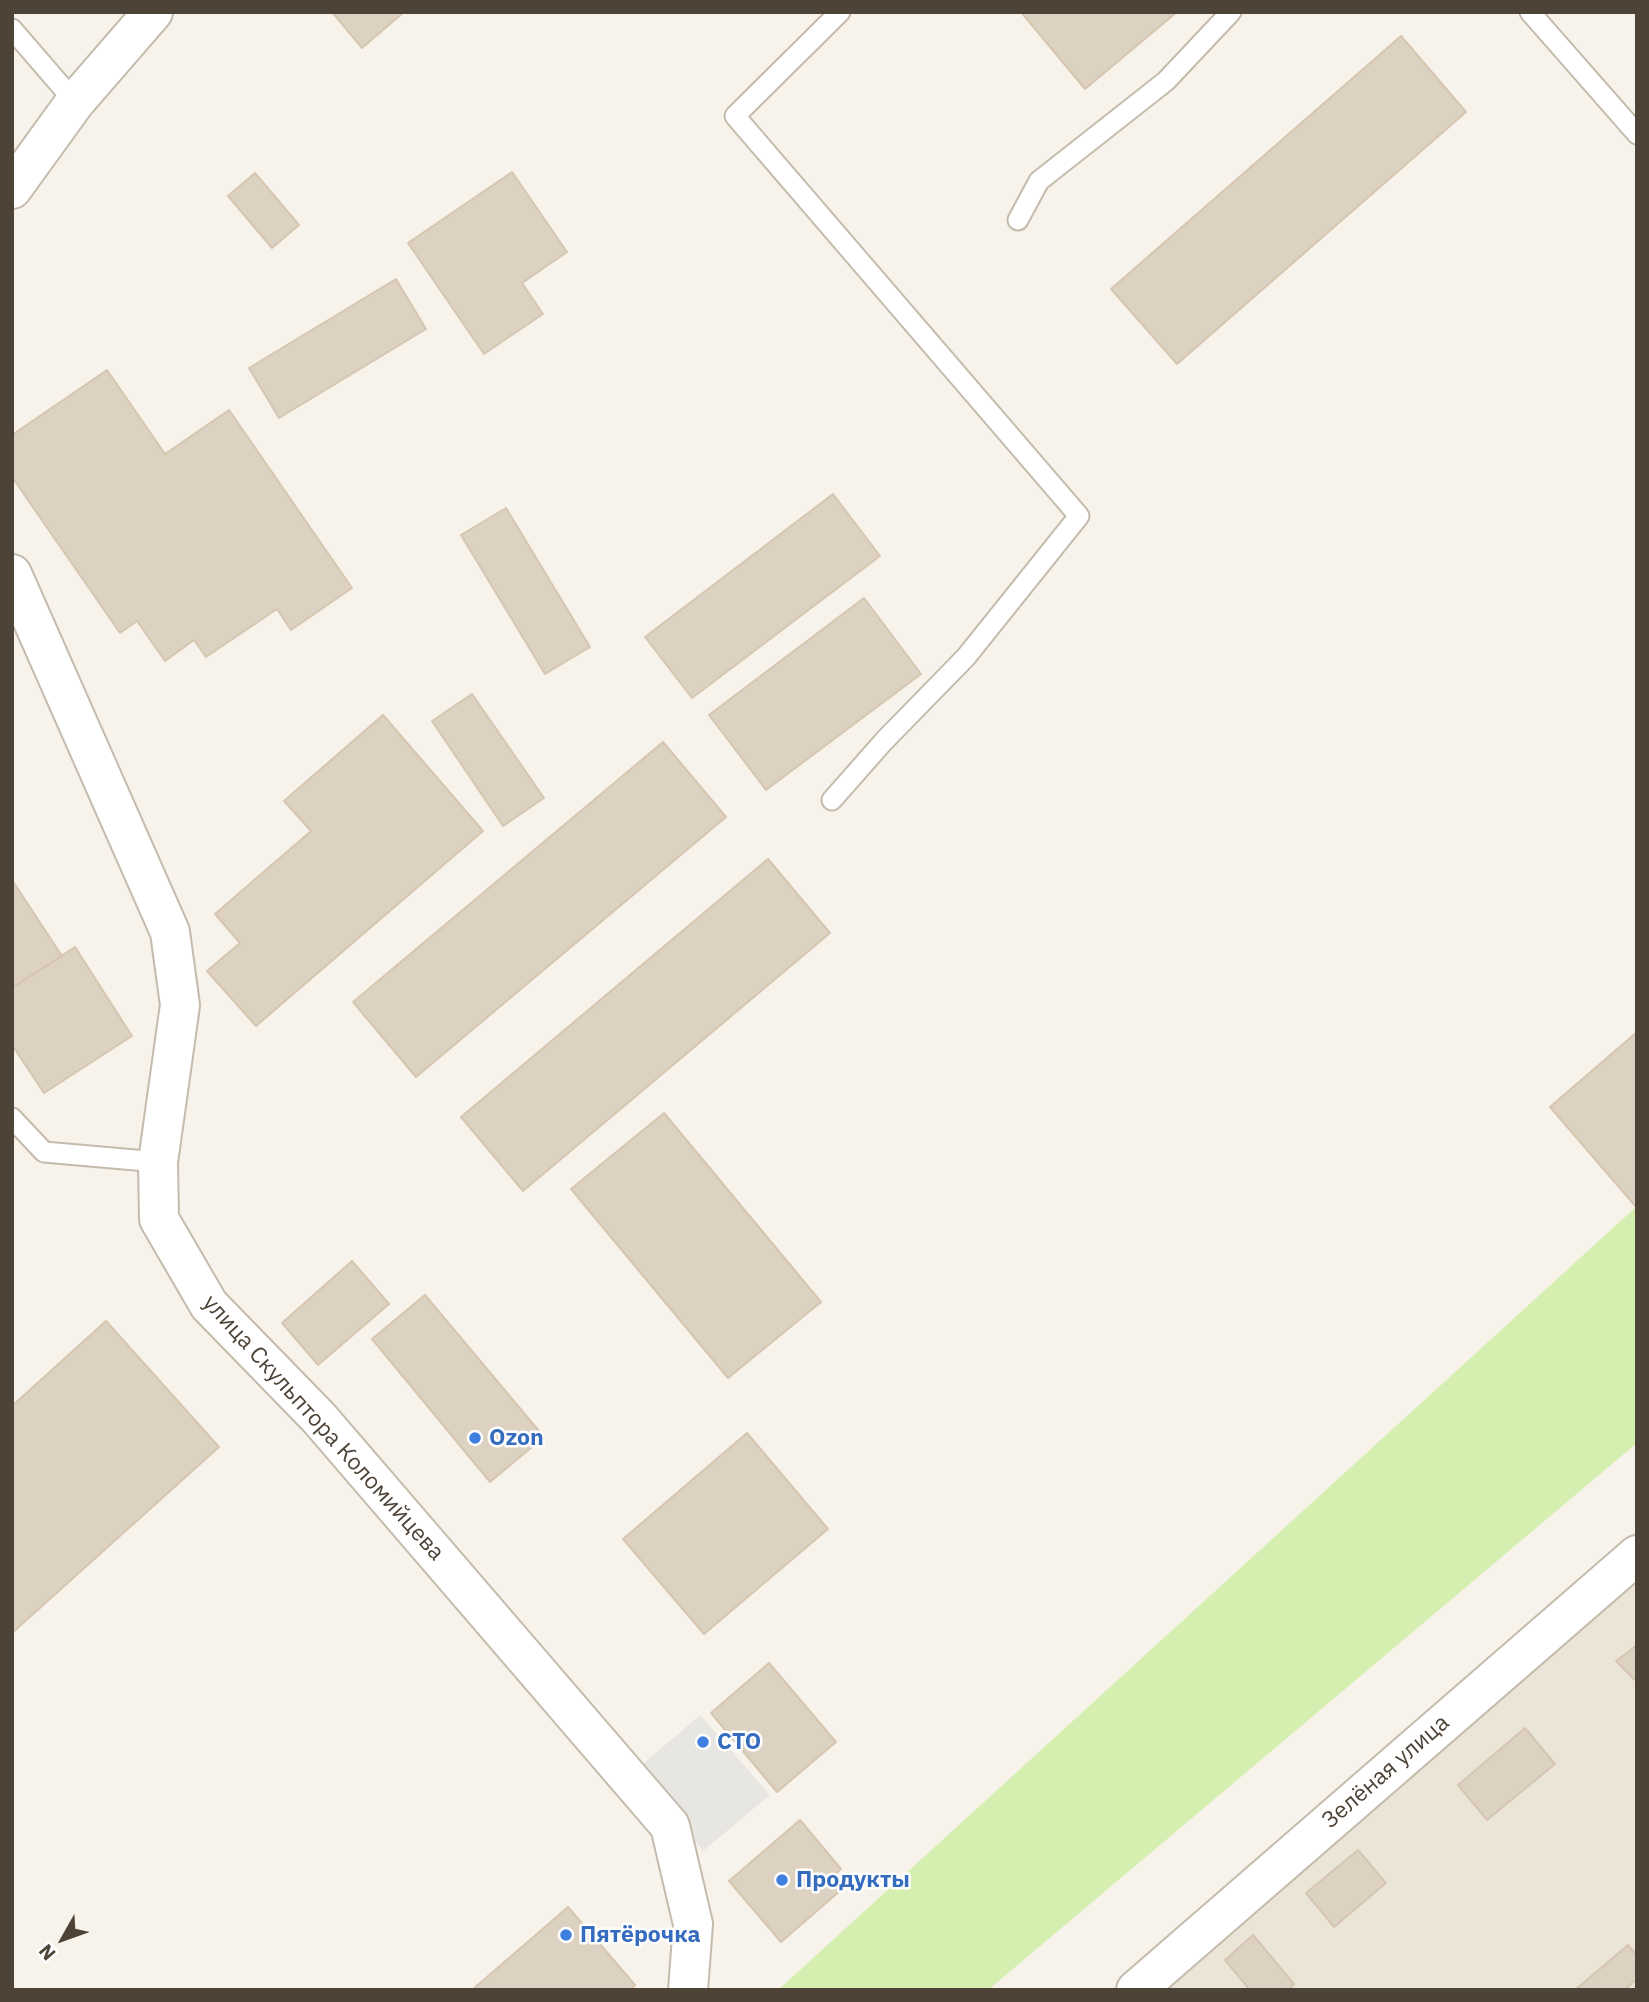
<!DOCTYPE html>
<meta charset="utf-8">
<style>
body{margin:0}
#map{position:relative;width:1649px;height:2002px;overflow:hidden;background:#f7f3eb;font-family:"IBM Plex Sans",sans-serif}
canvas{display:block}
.frame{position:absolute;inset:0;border:14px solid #4d4337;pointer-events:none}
.north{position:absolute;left:28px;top:1904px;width:70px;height:70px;-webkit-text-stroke:5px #fff;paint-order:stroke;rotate:230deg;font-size:19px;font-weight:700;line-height:28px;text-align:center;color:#4d4337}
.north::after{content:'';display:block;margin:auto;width:24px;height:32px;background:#4d4337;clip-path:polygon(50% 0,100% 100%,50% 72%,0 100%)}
</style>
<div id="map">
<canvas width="1649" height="2002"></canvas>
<div class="frame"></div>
<div class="north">N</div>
</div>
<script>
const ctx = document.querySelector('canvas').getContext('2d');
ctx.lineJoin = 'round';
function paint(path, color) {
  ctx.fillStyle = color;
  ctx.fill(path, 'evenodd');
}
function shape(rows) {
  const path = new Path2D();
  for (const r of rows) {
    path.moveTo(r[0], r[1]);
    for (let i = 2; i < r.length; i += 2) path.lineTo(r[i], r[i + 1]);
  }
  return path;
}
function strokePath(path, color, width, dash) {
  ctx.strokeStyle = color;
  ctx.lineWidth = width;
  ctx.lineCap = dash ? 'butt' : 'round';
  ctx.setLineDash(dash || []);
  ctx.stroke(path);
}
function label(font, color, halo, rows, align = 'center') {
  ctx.font = font + ' "IBM Plex Sans",sans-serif';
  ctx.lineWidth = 5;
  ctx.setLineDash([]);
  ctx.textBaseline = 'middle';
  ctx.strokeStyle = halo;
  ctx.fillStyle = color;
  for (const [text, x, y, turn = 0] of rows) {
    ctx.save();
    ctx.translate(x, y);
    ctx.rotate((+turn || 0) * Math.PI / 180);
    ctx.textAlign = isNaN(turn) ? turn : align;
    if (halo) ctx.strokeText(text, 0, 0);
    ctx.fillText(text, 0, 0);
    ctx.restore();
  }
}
const residential = shape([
 [1637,1575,1637,1990,1148,1990]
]);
const green = shape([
 [1637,1206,1637,1443,988,1990,778,1990]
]);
const parking = shape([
 [700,1715,770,1795,703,1851,636,1770]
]);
const building = shape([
 [332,12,404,12,362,48,332,12],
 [1021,12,1177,12,1085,89,1021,12],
 [1401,36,1466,112,1177,364,1111,289,1401,36],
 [512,172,567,252,522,283,543,314,484,354,408,243,512,172],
 [255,173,299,225,272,248,228,196,255,173],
 [396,279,426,329,279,418,249,368,396,279],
 [107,370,165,454,229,410,352,588,291,630,277,609,206,657,194,640,165,661,137,621,120,633,12,477,12,435,107,370],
 [833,494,880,556,692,698,645,637,833,494],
 [506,508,590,647,545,674,461,535,506,508],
 [864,598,921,674,766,790,709,715,864,598],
 [472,694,544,798,503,826,432,721,472,694],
 [383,715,483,831,256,1026,207,971,240,943,215,914,311,831,284,801,383,715],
 [663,742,726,817,416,1077,353,1002,663,742],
 [768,859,830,933,523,1191,461,1117,768,859],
 [12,880,62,956,12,988,12,880],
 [75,947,132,1036,44,1093,12,1045,12,988,75,947],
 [1637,1032,1637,1208,1550,1107,1637,1032],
 [664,1113,821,1302,728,1378,571,1189,664,1113],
 [352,1261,389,1304,318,1365,282,1323,352,1261],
 [425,1295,544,1437,490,1482,372,1339,425,1295],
 [106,1321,219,1447,12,1633,12,1406,106,1321],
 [747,1433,828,1529,704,1634,623,1539,747,1433],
 [1637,1645,1637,1682,1616,1661,1637,1645],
 [769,1663,836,1742,777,1792,711,1713,769,1663],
 [1525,1728,1555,1764,1487,1820,1458,1785,1525,1728],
 [800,1820,841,1869,831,1878,841,1890,781,1942,729,1881,800,1820],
 [1358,1850,1386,1883,1334,1927,1306,1893,1358,1850],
 [568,1907,635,1985,630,1990,472,1990,568,1907],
 [1253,1935,1294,1984,1288,1990,1250,1990,1225,1960,1253,1935],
 [1628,1945,1637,1956,1637,1979,1624,1990,1575,1990,1628,1945]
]);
const service = shape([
 [1530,12,1637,134],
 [12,29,75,102],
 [1018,220,1039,181,1166,81,1231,12],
 [832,800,884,741,966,657,1079,516,735,116,840,12],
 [12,1118,44,1152,158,1162]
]);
const minor = shape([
 [12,189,75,102,153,12],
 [12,574,170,932,180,1005,158,1162,159,1219,209,1305,319,1418,670,1826,693,1924,688,1990],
 [1136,1990,1637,1555]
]);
const markers = [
 [475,1438,7,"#3f7fe0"],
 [703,1742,7,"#3f7fe0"],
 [782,1880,7,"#3f7fe0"],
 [566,1935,7,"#3f7fe0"]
];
const streetNames = [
 ["улица Скульптора Коломийцева",323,1428,48],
 ["Зелёная улица",1386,1772,-41]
];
const shopNames = [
 ["Ozon",489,1438],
 ["СТО",717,1742],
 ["Продукты",796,1880],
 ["Пятёрочка",580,1935]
];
paint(residential, '#ebe5d8');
paint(green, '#d5efb0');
paint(parking, '#e8e6e2');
paint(building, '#ddd1c2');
strokePath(building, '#d6c6b1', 2);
strokePath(service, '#c4bbac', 23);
strokePath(minor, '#c4bbac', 42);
strokePath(service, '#fff', 19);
strokePath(minor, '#fff', 38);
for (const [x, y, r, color] of markers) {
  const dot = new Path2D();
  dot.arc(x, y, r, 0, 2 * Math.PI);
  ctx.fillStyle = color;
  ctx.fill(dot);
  strokePath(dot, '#fff', 2.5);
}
label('23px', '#4d4337', '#fff', streetNames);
label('bold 23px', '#366cbe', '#fff', shopNames, 'left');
</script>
